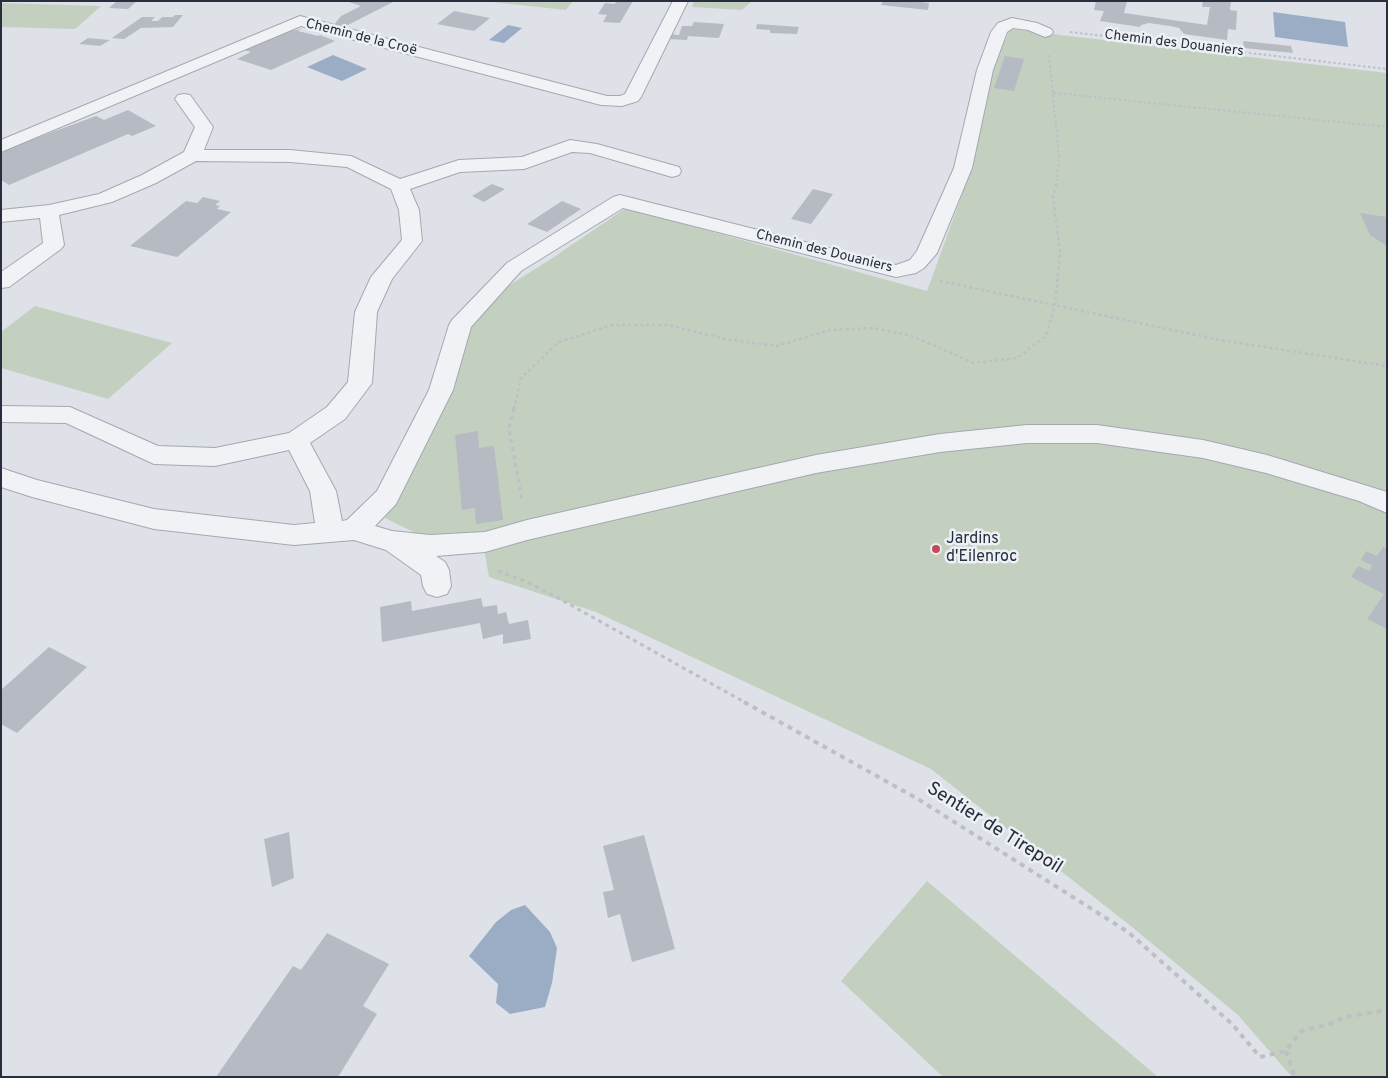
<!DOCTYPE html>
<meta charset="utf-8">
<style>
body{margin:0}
#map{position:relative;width:1388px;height:1078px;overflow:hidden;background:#dee1e7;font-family:Overpass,sans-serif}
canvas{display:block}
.frame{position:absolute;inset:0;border:2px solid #282e3d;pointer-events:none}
</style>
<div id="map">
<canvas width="1388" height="1078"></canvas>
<div class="frame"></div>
</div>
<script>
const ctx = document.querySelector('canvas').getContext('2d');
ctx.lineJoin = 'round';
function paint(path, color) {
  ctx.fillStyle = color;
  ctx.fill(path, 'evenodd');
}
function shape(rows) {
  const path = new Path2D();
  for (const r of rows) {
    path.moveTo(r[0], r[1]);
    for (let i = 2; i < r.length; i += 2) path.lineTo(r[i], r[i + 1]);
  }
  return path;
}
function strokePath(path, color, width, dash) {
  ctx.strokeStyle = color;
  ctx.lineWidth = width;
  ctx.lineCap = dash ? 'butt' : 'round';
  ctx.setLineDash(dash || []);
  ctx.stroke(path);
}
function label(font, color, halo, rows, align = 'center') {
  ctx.font = font + ' Overpass,sans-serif';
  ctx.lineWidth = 5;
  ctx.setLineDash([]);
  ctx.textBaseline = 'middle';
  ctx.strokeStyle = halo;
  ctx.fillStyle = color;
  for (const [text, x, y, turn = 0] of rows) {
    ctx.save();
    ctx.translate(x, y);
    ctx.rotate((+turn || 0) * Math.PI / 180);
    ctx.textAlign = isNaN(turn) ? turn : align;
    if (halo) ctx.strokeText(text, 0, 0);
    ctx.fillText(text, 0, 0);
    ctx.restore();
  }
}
const green = shape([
 [483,1,573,1,566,10],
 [694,1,752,1,742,10,692,7],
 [1,3,101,6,75,29,1,27],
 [1010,29,1387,73,1387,1077,1292,1077,1238,1015,1132,927,931,769,596,612,489,577,485,555,485,542,422,536,385,518,449,389,460,336,492,296,551,259,626,208,927,291,971,170,991,73],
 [35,306,172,343,108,399,1,368,1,332],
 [927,881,1158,1077,943,1077,841,981]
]);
const water = shape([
 [1273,12,1345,22,1348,47,1275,37],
 [508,25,522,28,504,43,489,40],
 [333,55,367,69,342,81,307,67],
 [525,905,550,932,557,948,552,983,545,1007,510,1014,496,1003,498,984,469,956,496,922,511,910]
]);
const building = shape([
 [117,1,137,1,128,9,109,8],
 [346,1,395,1,342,28,333,26,341,16,361,6],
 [616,1,633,1,620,23,603,22,607,15,598,14,605,3,615,4],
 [883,1,912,1,929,3,928,10,881,5],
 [1096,1,1127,1,1124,13,1207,25,1210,7,1202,7,1203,1,1231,1,1230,10,1237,11,1236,30,1228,29,1227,40,1184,34,1179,28,1170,26,1149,23,1141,25,1140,27,1100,21,1104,11,1094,10],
 [454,11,490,18,474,31,437,24],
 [175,15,183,15,173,27,141,28,124,39,112,38,142,17,155,17,151,21,158,21,162,17,173,17],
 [694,22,724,24,719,38,688,36,687,40,668,39,670,34,679,35,682,26,692,26],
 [757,24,772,25,799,27,797,34,770,33,770,30,756,29],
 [302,29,298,31,318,36,320,35,335,41,271,70,237,59,251,52,244,50,285,32],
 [88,38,110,40,100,46,79,44],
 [1243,41,1291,46,1293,53,1244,48],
 [1005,56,1024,59,1014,91,994,88],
 [128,110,156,126,132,136,128,134,9,185,1,180,1,151,96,116,104,120],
 [492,184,505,189,484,202,472,196],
 [813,189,833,194,811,224,791,219],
 [203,197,220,201,215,205,220,206,217,209,231,212,177,257,130,246,186,201,197,203],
 [562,201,581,209,547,232,527,224],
 [1360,213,1387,217,1387,246,1370,235],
 [478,431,479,448,494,446,503,520,476,524,475,508,462,510,455,435],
 [1383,547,1387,549,1387,629,1367,619,1384,594,1351,577,1358,566,1370,571,1372,565,1361,560,1366,551,1377,556],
 [481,598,483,607,497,605,498,614,506,612,509,624,528,620,531,639,503,644,503,634,483,639,480,623,382,642,380,607,411,601,412,611],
 [49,647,87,667,17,733,1,724,1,690],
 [289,832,294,878,272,887,264,839],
 [644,835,675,949,632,962,620,914,608,918,603,892,614,890,603,846],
 [327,933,389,964,363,1006,377,1014,338,1077,216,1077,293,966,301,970]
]);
const pathFar3 = shape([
 [1070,32,1387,69],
 [1049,55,1059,156,1057,180],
 [1054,93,1387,127]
]);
const pathFar2 = shape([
 [940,281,1220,340,1387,366],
 [514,409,521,378,559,342,612,325,668,325,730,340,777,346,830,330,873,328,909,335,974,363,1017,358,1046,336,1055,305,1060,252,1053,198,1057,179]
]);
const pathFar1 = shape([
 [514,408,509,428,522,500],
 [498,571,525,581,560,599,746,703]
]);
const path = shape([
 [744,702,918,799,1128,932,1232,1024,1260,1057,1286,1051,1301,1031,1330,1024,1344,1017,1387,1010],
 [1286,1051,1295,1077]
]);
const minor = shape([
 [673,1,688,1,641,97,638,101,622,106,601,105,301,26,1,152,1,140,300,16,607,96,620,96,625,94,673,1],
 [1012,18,1037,23,1051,29,1053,32,1051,35,1045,37,1028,30,1013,28,1007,32,993,70,972,168,937,253,924,268,916,273,896,277,623,208,521,271,471,327,453,390,396,504,375,526,392,531,430,535,485,532,527,520,816,455,940,434,1027,425,1097,425,1203,440,1267,455,1387,492,1387,513,1359,501,1266,473,1203,458,1097,443,1027,443,940,452,816,473,527,540,485,552,436,556,445,562,449,570,451,586,447,594,437,597,427,594,423,586,421,575,386,550,354,540,294,545,154,529,32,497,1,487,1,468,37,480,154,509,294,525,315,523,310,491,289,450,215,466,154,464,66,423,1,422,1,406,70,407,158,446,215,448,289,433,327,407,348,382,355,312,371,277,402,240,399,210,391,189,347,167,290,162,196,161,156,183,112,202,59,215,64,245,61,249,9,287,1,288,1,272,43,243,40,218,1,222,1,210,49,205,99,194,142,175,184,152,195,127,175,99,178,95,184,94,190,95,213,127,204,150,290,150,351,156,400,179,459,160,522,157,570,140,597,144,679,167,681,171,679,175,672,177,590,153,572,152,524,169,460,172,410,189,419,210,422,241,392,279,377,312,372,383,345,419,310,443,336,491,342,521,347,520,377,491,429,390,449,325,452,320,507,263,613,197,620,195,896,265,910,260,917,251,954,168,977,70,991,32,998,23,1012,18]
]);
const markers = [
 [936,549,5,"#c54a55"]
];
const farStreetnames = [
 ["Chemin de la Croë",361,38,14],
 ["Chemin des Douaniers",1174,44,7],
 ["Chemin des Douaniers",824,252,14]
];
const poiNames = [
 ["Jardins",946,540],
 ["d'Eilenroc",946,558]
];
const nearStreetnames = [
 ["Sentier de Tirepoil",994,829,32]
];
paint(green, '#c3d0c0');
paint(water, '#9badc5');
paint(building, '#b6bac3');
strokePath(minor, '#a4a8b1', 2);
strokePath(pathFar3, '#bdbfc5', 2, [2.5, 2.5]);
strokePath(pathFar2, '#bdbfc5', 2.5, [3, 3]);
strokePath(pathFar1, '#bdbfc5', 3, [4, 4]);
strokePath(path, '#bdbfc5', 4, [5, 5]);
paint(minor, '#f1f2f5');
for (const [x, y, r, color] of markers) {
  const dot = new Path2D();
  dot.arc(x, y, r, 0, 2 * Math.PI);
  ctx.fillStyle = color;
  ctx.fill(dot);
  strokePath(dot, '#edf0f5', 2);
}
label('14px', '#282e3d', '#edf0f5', farStreetnames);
label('16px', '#282e3d', '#edf0f5', poiNames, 'left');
label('19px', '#282e3d', '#edf0f5', nearStreetnames);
</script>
